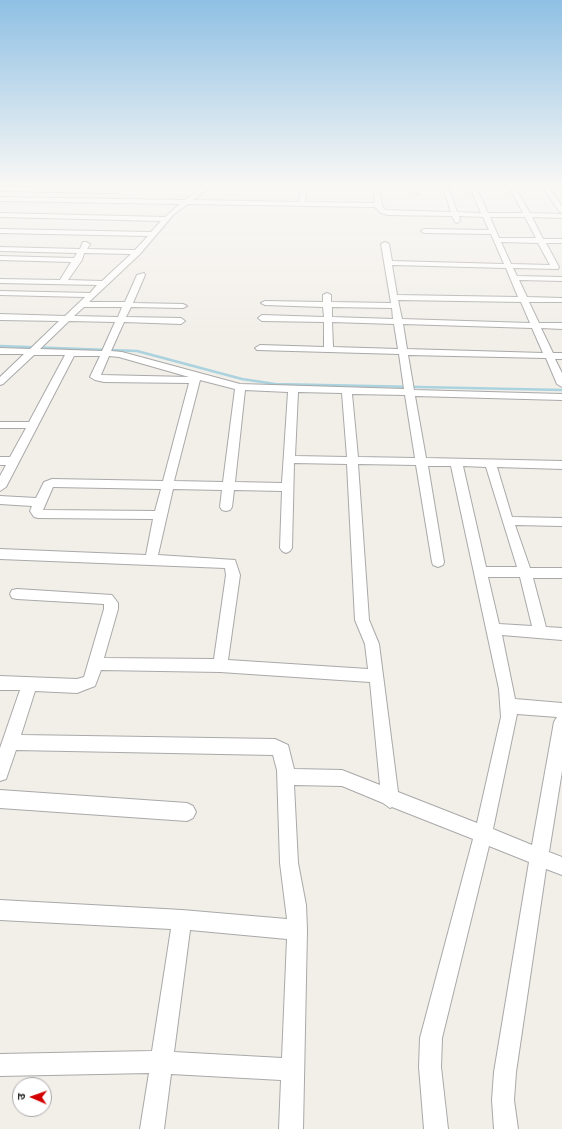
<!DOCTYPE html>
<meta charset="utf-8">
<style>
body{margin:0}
#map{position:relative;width:562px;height:1129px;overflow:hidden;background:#f2efe9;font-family:Lato,"Noto Sans Devanagari",sans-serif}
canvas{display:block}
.north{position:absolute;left:12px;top:1077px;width:40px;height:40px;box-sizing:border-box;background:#fff;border:1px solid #a7a7a7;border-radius:50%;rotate:272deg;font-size:11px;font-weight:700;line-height:16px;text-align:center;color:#222}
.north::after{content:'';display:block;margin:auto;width:14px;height:18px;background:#d40000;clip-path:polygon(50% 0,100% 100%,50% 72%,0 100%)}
</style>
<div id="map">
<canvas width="562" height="1129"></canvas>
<div class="north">उ</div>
</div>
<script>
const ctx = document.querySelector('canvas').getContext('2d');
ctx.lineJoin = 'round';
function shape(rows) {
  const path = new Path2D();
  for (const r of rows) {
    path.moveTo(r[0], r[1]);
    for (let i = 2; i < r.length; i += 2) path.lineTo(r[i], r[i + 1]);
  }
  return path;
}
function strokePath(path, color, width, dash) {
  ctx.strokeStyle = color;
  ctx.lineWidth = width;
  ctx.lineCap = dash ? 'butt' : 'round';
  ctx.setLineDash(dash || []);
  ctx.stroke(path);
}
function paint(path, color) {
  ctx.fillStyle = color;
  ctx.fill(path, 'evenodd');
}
const stream = shape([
 [0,346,137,351,242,379,275,384,562,390]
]);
const minor = shape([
 [206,185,213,185,193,200,299,202,301,185,307,185,305,202,375,203,373,185,379,185,382,206,385,210,451,212,442,185,448,185,457,212,481,213,469,185,475,185,488,213,523,213,508,185,514,185,530,213,562,214,562,218,532,217,543,239,562,239,562,243,546,243,559,267,558,269,513,268,517,276,562,277,562,281,519,280,527,297,562,298,562,302,529,302,539,323,562,323,562,329,541,328,553,353,562,353,562,359,555,359,562,373,562,387,557,384,546,358,408,355,414,390,562,394,562,400,415,396,426,458,562,461,562,469,497,467,512,517,562,518,562,526,515,525,530,568,562,568,562,578,533,578,546,627,562,628,562,640,502,635,515,699,562,703,562,771,549,852,562,857,562,875,546,869,516,1072,514,1100,518,1129,494,1129,492,1100,494,1072,529,862,489,846,442,1038,441,1067,448,1129,424,1129,419,1067,420,1038,473,839,392,807,390,808,383,803,342,786,294,785,298,863,306,905,307,930,303,1129,279,1129,281,1080,171,1074,164,1129,140,1129,149,1073,0,1076,0,1054,152,1051,171,929,0,920,0,900,182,910,287,919,280,863,277,770,273,755,16,750,6,779,0,781,0,748,20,690,0,690,0,676,77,679,84,677,104,609,104,604,17,599,12,598,10,594,12,590,17,589,112,595,118,603,118,609,104,658,214,659,226,575,225,568,0,559,0,549,146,555,153,519,38,518,34,517,30,511,32,506,0,504,0,496,36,498,44,482,52,479,163,481,189,383,104,382,95,380,90,377,100,356,74,356,6,487,0,491,0,476,6,465,0,465,0,457,10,457,26,428,0,428,0,422,29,422,65,355,34,355,3,384,0,385,0,377,24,354,0,354,0,348,30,349,59,321,0,320,0,314,65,316,85,297,0,295,0,291,90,293,97,285,0,283,0,279,60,280,71,262,0,260,0,256,74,258,77,253,0,251,0,247,80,249,83,242,86,242,90,244,87,249,135,250,148,236,0,233,0,229,151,232,161,221,0,217,0,213,165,217,180,204,0,201,0,197,185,200,206,185],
 [188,204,375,207,381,213,388,215,452,216,455,222,457,223,460,221,459,216,483,217,489,230,424,229,421,231,424,233,491,234,504,264,392,261,389,244,385,242,381,244,391,303,331,302,331,295,327,293,323,295,323,302,265,301,261,303,265,305,323,307,324,317,262,315,258,318,262,321,324,322,324,347,260,345,255,348,257,350,399,354,404,389,240,384,122,352,111,351,124,322,181,324,185,321,181,318,126,317,131,307,183,308,187,306,183,304,133,303,145,275,144,273,137,275,125,302,89,302,140,254,174,214,188,204],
 [490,217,525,217,536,238,499,238,490,217],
 [501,242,538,243,550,265,511,264,501,242],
 [84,253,131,254,102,281,68,280,82,260,84,253],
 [392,265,506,268,518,297,397,295,392,265],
 [398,300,521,302,530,323,402,319,398,300],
 [84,307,122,307,118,317,74,316,84,307],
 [332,307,392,308,393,319,332,317,332,307],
 [69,321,115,322,102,351,40,349,69,321],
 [332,322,394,324,398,349,333,347,332,322],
 [403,324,532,328,543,353,407,349,403,324],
 [109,356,119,357,189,377,101,375,109,356],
 [200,380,235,389,223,482,174,481,200,380],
 [245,390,288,392,282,483,235,482,245,390],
 [298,392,342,393,347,457,295,456,298,392],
 [352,394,405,395,415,458,358,457,352,394],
 [294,463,347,464,355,620,365,644,368,669,228,660,240,575,235,560,158,555,173,489,222,490,220,507,222,510,226,511,230,510,232,507,234,490,282,491,280,548,282,551,286,553,290,551,292,548,294,463],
 [358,464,416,465,432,562,433,565,438,567,443,565,444,562,428,466,451,466,499,689,501,717,477,823,398,792,379,644,369,620,358,464],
 [463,466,486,467,517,567,486,567,463,466],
 [53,487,54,487,161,489,155,511,43,510,53,487],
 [488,577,520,577,532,626,499,624,488,577],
 [101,670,220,672,370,682,380,785,342,770,294,769,288,745,275,739,21,735,35,691,77,693,95,686,101,670],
 [517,714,557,717,554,722,532,845,493,829,517,714],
 [190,930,287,939,282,1058,174,1052,190,930],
 [412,185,418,185,419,194,415,194,412,185],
 [541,185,547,185,562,206,562,213,560,212,541,185],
 [0,187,117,189,120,191,117,193,0,191,0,187],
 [0,790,187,803,193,806,196,812,193,818,187,821,0,808,0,790]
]);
strokePath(stream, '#aad3df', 2.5);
strokePath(minor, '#a9a9a9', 2);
paint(minor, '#fff');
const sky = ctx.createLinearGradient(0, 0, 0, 343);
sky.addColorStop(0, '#8fc0e4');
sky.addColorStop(0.54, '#f9f8f5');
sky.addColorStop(1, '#f9f8f500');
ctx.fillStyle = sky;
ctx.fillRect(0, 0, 562, 343);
</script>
